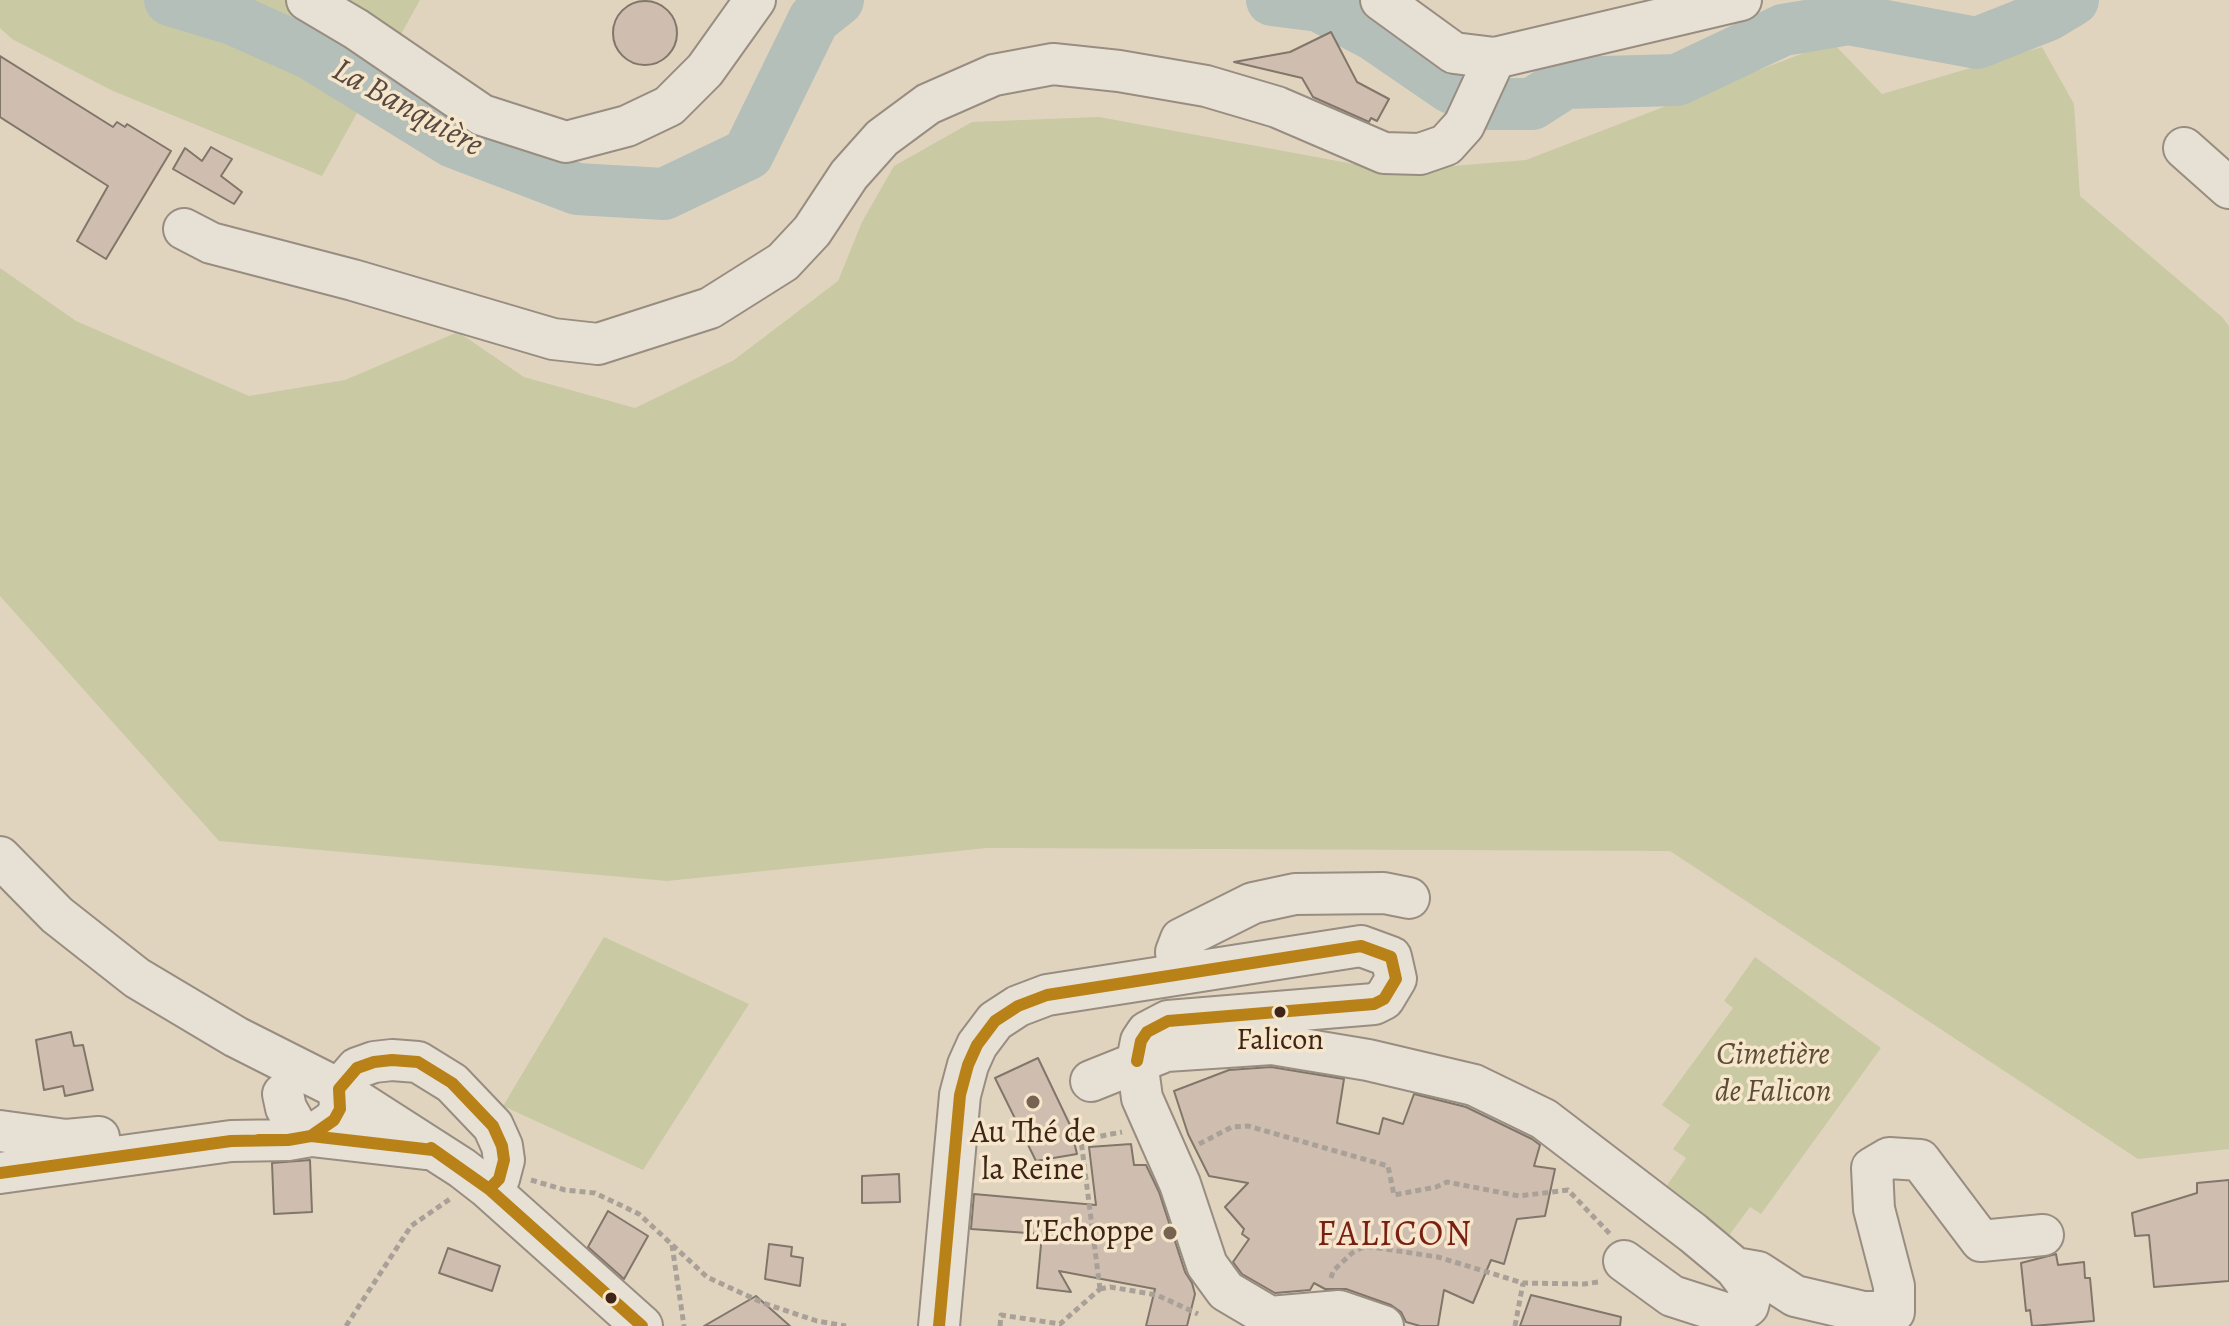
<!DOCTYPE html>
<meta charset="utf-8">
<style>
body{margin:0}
canvas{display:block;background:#e1d4bf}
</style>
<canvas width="2229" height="1326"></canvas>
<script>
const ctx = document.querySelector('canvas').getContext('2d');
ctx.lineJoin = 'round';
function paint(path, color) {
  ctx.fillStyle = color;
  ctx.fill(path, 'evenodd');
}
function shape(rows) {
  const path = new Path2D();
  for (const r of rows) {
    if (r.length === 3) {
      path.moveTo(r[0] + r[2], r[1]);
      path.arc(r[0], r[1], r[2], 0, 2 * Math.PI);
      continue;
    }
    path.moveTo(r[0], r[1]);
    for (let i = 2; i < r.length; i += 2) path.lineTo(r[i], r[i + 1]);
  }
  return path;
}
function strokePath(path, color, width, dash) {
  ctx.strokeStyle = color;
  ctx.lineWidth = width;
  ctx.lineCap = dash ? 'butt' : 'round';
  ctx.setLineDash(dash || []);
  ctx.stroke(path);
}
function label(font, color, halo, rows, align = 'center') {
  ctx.font = font + ' Alegreya,serif';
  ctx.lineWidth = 7;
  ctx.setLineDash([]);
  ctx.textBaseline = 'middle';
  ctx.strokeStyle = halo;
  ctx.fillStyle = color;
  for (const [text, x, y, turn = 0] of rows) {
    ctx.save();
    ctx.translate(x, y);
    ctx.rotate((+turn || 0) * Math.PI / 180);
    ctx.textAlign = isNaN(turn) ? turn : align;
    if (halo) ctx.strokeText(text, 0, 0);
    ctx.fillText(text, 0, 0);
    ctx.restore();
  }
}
const green = shape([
 [0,0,420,0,322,176,113,91,12,39,0,28],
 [1832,42,1882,94,2042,47,2074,104,2080,196,2222,317,2229,326,2229,1149,2138,1159,1670,851,987,848,667,881,219,841,0,596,0,268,76,321,249,396,345,380,458,332,524,377,635,408,734,360,838,281,862,222,894,166,972,122,1099,117,1392,171,1526,160],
 [604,937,749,1004,643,1170,503,1106],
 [1755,957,1881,1048,1761,1214,1750,1207,1725,1241,1661,1194,1686,1158,1673,1149,1690,1125,1662,1105,1733,1008,1724,1001]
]);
const river = shape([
 [170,0,233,19,311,54,453,142,577,189,664,194,748,154,814,19,838,0],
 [1272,0,1319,6,1374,35,1450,87,1484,104,1532,104,1565,83,1677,80,1783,30,1848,19,1977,43,2048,15,2073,0]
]);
const building = shape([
 [645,33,32],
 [1331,32,1357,82,1389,99,1377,121,1371,118,1369,122,1313,97,1302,78,1234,62,1290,52,1331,32],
 [0,56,113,127,117,122,125,127,127,124,171,151,106,259,77,241,108,186,0,117,0,56],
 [211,147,232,159,221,176,242,192,234,204,173,169,185,148,202,161,211,147],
 [71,1032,74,1046,83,1045,93,1090,65,1096,63,1086,44,1090,36,1040,71,1032],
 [1038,1058,1070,1125,1077,1154,1036,1161,995,1078,1038,1058],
 [1271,1067,1344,1079,1337,1123,1379,1134,1383,1118,1403,1124,1414,1094,1466,1107,1532,1139,1540,1145,1534,1166,1555,1169,1545,1216,1517,1219,1504,1264,1491,1260,1473,1303,1444,1290,1438,1326,1420,1326,1406,1322,1401,1312,1391,1305,1346,1289,1325,1289,1314,1283,1310,1290,1275,1293,1242,1274,1233,1262,1249,1239,1242,1234,1244,1229,1225,1207,1248,1183,1209,1176,1188,1134,1174,1091,1229,1070,1271,1067],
 [1131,1144,1134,1165,1146,1165,1159,1192,1185,1272,1192,1283,1195,1294,1187,1326,1146,1326,1155,1289,1059,1271,1071,1292,1037,1288,1042,1234,971,1229,974,1194,1096,1205,1089,1147,1131,1144],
 [310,1160,312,1212,274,1214,272,1163,310,1160],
 [899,1174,900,1202,862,1203,862,1176,899,1174],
 [2229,1180,2229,1281,2154,1287,2149,1235,2135,1236,2132,1213,2197,1193,2197,1183,2229,1180],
 [608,1211,648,1236,624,1279,588,1247,608,1211],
 [769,1244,792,1247,791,1256,803,1258,800,1286,765,1279,769,1244],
 [448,1248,500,1266,492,1291,439,1273,448,1248],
 [2056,1254,2058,1265,2084,1262,2085,1278,2090,1278,2094,1321,2032,1326,2030,1310,2026,1311,2021,1263,2056,1254],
 [1531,1295,1621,1317,1620,1326,1520,1326,1531,1295],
 [756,1296,790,1326,704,1326,756,1296]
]);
const path = shape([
 [1199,1144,1232,1127,1248,1126,1388,1166,1394,1195,1436,1187,1447,1182,1519,1196,1568,1190,1610,1234],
 [531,1180,565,1190,595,1193,639,1214,707,1277,763,1303,817,1321,846,1326],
 [672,1245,684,1326],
 [1331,1278,1333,1271,1352,1253,1365,1246,1438,1257,1523,1283,1584,1284,1598,1282],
 [1100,1289,1081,1140,1122,1132],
 [1100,1289,1110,1287,1157,1295,1198,1314],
 [346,1326,411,1226,450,1199],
 [1000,1326,1001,1315,1060,1324,1100,1289],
 [1515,1326,1523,1283]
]);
const minor = shape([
 [307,0,356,29,482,115,566,142,627,126,669,106,705,70,755,0],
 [1381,0,1454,53,1495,58,1741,0],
 [2184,148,2229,188],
 [184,229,211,243,353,280,553,339,598,344,710,308,783,262,812,231,849,175,882,138,928,104,994,75,1053,64,1119,71,1206,86,1277,107,1384,153,1420,154,1446,145,1464,125,1495,58],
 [0,857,57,915,137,978,236,1037,339,1089,462,1168,489,1189,642,1326],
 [1178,974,1176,952,1181,939,1253,903,1295,894,1384,893,1409,898],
 [1091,1081,1166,1051,1272,1044,1368,1060,1474,1085,1544,1119,1693,1233,1735,1268,1745,1281,1751,1294,1748,1306,1738,1313,1725,1313,1672,1296,1624,1261],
 [283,1094,286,1108,299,1131,311,1136,425,1149],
 [0,1131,66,1140,99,1137],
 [0,1173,231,1141,288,1140,311,1136,334,1120,340,1109,339,1089,357,1068,374,1062,392,1060,418,1062,452,1083,493,1126,502,1146,504,1160,499,1179,489,1189],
 [1735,1268,1758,1272,1795,1296,1863,1312,1894,1312,1894,1286,1874,1209,1872,1168,1889,1158,1920,1160,1981,1241,2043,1235],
 [939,1326,960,1095,968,1065,977,1045,995,1021,1018,1006,1047,995,1361,946,1391,957,1396,979,1384,999,1374,1004,1168,1021,1147,1032,1141,1041,1137,1061,1142,1098,1180,1184,1207,1265,1226,1291,1270,1317,1339,1311,1383,1326]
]);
const bus1 = shape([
 [258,1140,288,1140,311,1136,433,1150],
 [431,1148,489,1189,642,1326],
 [0,1173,231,1141,288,1140,311,1136,334,1120,340,1109,339,1089,357,1068,374,1062,392,1060,418,1062,452,1083,493,1126,502,1146,504,1160,499,1179,489,1189],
 [939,1326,960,1095,968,1065,977,1045,995,1021,1018,1006,1047,995,1361,946,1391,957,1396,979,1384,999,1374,1004,1168,1021,1147,1032,1141,1041,1137,1061]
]);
const markers = [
 [1280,1012,7,"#3f2418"],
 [1033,1102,8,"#786252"],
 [1170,1233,8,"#786252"],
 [611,1298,7,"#3f2418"]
];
const busNames = [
 ["Falicon",1280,1042]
];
const parkNames = [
 ["Cimetière",1773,1056],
 ["de Falicon",1773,1093]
];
const poiNames = [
 ["Au Thé de",1033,1134],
 ["la Reine",1033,1171],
 ["L'Echoppe",1154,1233,"right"]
];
const waterNames = [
 ["La Banquière",407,109,29]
];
const quarterNames = [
 ["FALICON",1395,1236]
];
paint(green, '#c9c9a4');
strokePath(river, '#b4bfb9', 52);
paint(building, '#cfbeaf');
strokePath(building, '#81766a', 2);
strokePath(minor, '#988d80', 44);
strokePath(path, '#a9a198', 5, [6, 4]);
strokePath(minor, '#e7e0d5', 40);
strokePath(bus1, '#b88218', 12);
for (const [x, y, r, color] of markers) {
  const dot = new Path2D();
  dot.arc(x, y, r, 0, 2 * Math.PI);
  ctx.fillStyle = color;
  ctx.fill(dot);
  strokePath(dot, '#f5e6cc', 3);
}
label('30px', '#3f2418', '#f5e6cc', busNames);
label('italic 32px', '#5c4b36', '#f5e6cc', parkNames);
label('32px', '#3f2418', '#f5e6cc', poiNames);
label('italic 34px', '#574840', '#f5e6cc', waterNames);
ctx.letterSpacing = '2px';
label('36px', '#7a1f14', '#f5e6cc', quarterNames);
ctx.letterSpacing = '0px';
</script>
